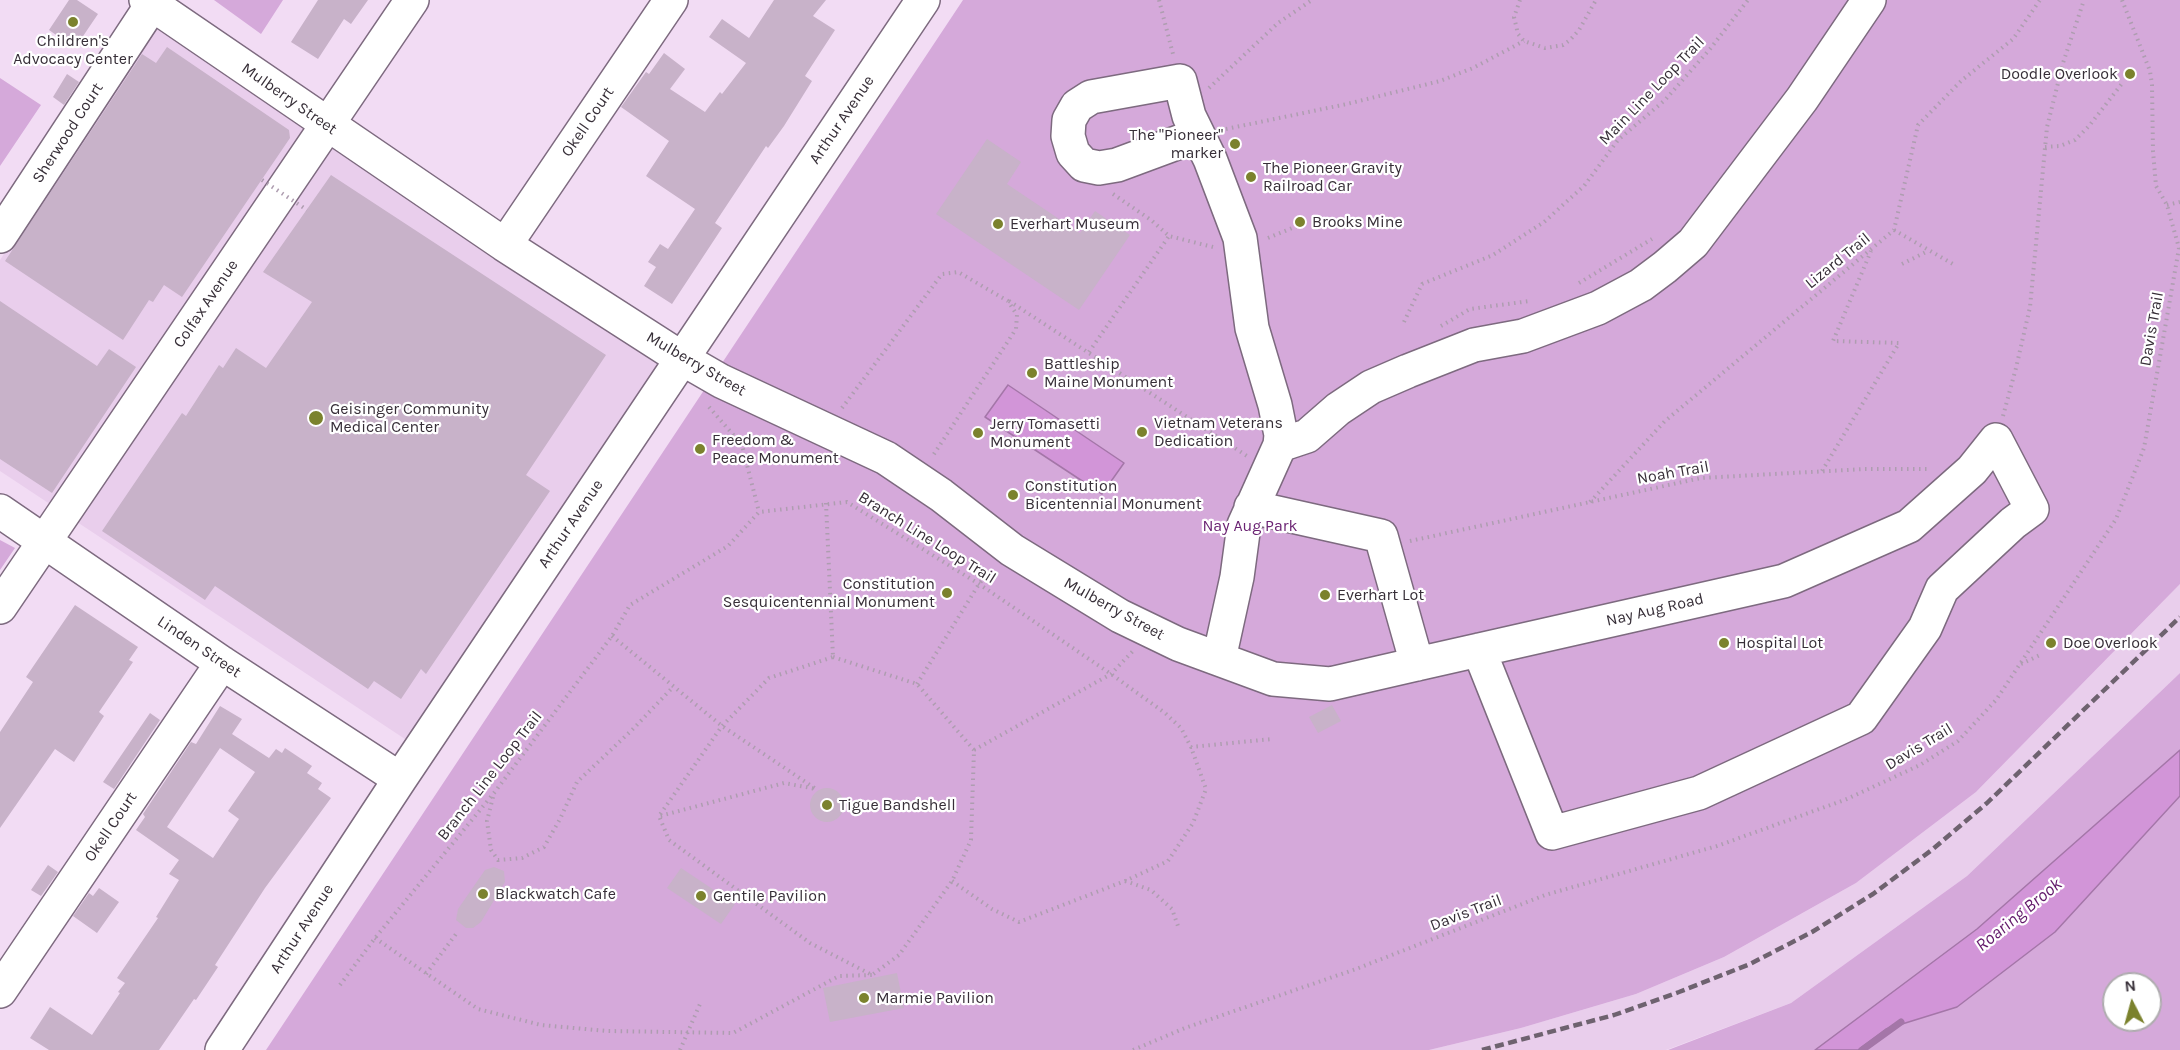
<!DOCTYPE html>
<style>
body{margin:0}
#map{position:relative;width:2180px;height:1050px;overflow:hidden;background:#f2dcf4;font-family:Karla,sans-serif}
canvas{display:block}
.north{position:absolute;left:2102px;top:972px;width:60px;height:60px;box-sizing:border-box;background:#fff;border:2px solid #afacaf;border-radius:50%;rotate:354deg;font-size:16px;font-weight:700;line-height:24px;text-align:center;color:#372f38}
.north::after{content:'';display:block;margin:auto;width:21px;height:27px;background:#7b822d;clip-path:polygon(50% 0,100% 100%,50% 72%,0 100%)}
</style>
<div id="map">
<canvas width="2180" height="1050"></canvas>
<div class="north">N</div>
</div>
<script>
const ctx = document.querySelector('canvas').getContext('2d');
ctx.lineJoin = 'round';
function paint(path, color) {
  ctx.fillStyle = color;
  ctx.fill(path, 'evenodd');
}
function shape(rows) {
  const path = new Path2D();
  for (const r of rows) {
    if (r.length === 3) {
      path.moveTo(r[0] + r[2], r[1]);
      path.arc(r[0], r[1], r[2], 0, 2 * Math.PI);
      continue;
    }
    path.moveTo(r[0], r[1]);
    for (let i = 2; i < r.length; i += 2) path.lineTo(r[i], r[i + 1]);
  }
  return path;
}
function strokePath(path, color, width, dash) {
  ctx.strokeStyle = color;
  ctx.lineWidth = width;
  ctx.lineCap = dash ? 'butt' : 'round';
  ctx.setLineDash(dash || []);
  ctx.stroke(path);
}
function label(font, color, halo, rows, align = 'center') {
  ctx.font = font + ' Karla,sans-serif';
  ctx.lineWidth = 4.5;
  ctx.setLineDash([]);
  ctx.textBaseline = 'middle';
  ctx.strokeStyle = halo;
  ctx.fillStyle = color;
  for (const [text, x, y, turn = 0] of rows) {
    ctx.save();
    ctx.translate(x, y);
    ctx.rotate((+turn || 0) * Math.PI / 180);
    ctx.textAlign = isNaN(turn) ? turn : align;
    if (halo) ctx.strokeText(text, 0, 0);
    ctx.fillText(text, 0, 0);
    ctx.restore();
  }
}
const built = shape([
 [154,24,669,366,411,743,0,471,0,260],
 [2180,584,2180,673,1967,876,1791,1003,1666,1050,1429,1050,1521,1028,1636,994,1724,957,1856,883,1976,792]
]);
const green = shape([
 [214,0,283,0,261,34],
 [963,0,2180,0,2180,584,1976,792,1856,883,1724,957,1636,994,1521,1028,1429,1050,266,1050],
 [0,78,41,105,0,166],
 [0,540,15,548,0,570],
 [2180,673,2180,1050,1668,1050,1791,1003,1967,876],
 [2114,984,2150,984,2150,1020,2114,1020]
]);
const water = shape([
 [1008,385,1124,463,1102,494,985,417,1008,385],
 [2180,750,2180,796,2055,932,1957,1007,1886,1029,1858,1050,1815,1050,1977,929,2180,750]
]);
const stream = shape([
 [1862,1050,1901,1022]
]);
const building = shape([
 [69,0,77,0,98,14,75,48,49,30],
 [318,0,368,0,351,24,344,19,318,59,291,42],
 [774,0,826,0,813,16,835,30,805,76,812,81,784,126,768,148,766,146,715,223,722,228,672,304,644,286,656,267,648,262,660,244,668,249,695,209,646,176,669,141,621,107,646,72,649,74,664,53,685,69,670,89,705,112,720,92,722,94,746,63,709,37,722,19,749,38],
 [167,47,289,130,290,138,182,297,164,285,153,302,149,300,123,340,5,261,142,54,156,63],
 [67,74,79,82,64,105,53,97],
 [987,139,1021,162,1007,184,1080,233,1095,211,1130,235,1079,310,936,214],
 [331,175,606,355,526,475,550,491,426,674,421,669,401,699,374,681,368,689,215,586,205,600,102,531,182,413,186,416,219,365,223,368,236,348,266,368,312,302,263,272],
 [0,301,97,366,109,349,136,367,52,493,0,459],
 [75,605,138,647,129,660,133,662,99,712,104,716,74,762,55,749,0,828,0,732,33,682,26,677],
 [1332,705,1341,721,1318,733,1309,717],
 [220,706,242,719,232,734,269,758,276,749,282,753,285,748,312,766,307,773,322,783,318,789,331,798,265,888,215,965,218,967,196,1000,194,999,159,1050,49,1050,30,1038,50,1007,92,1035,120,993,118,992,125,983,117,978,158,918,156,917,179,880,169,874,179,860,136,830,145,817,143,814,191,742,196,744],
 [220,748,255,772,228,811,239,819,213,858,167,827],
 [150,713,160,720,114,789,103,782],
 [827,805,17],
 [48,865,58,872,41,896,31,890],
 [494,867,504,871,505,882,481,922,473,928,466,928,456,920,458,909,485,870],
 [681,868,735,904,721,924,667,888],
 [99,888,119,902,97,933,73,916,89,893,93,896],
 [897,973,904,1008,830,1022,823,988]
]);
const path = shape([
 [1159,0,1173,54],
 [1520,0,1514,17,1518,34,1524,41,1545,48,1563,45,1570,40,1579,30,1596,0],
 [1209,88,1278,23,1312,0],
 [1226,129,1347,104,1440,81,1473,68,1524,41],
 [2045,147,2060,146,2075,140,2089,126,2124,81],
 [1113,194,1151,220,1169,236,1213,247],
 [2167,205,2180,202],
 [1894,230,1953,264],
 [1268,238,1297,226],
 [1902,264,1928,251],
 [1579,283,1652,239],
 [1009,301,1247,456],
 [1404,322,1422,284,1493,255,1544,222,1584,186,1618,140,1665,100,1710,49,1748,0],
 [1441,326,1470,309,1530,301],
 [1089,352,1169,236],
 [709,407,742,445,759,512],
 [842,408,942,274,958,272,1008,301,1017,315,1016,329,932,457],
 [2003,416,2016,368,2030,307,2047,127,2063,63,2084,0],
 [1822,471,1899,343,1833,341,1871,251],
 [1590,502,1665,421,1894,230,1918,125,1961,81,2013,39,2040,0],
 [826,503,833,657],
 [1410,541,1701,478,1865,469,1930,469],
 [612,636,722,726,816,789,784,783,660,816],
 [833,657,917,684,974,750,971,840,952,881,899,955,872,975,810,943,669,840,659,816,722,726,769,678,833,657],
 [2021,664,2042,654],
 [917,684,979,584,991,569],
 [974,750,1111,674,1133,651],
 [493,797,487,821,491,850,498,860,522,858,544,847,560,819,577,782,634,728,673,687],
 [952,881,992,909,1019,922,1125,881,1168,861,1193,823,1206,789,1191,747],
 [1125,881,1151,890,1172,909,1179,929],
 [375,938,478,1009,541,1025,607,1031,733,1033,839,976,872,975],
 [426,974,456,934],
 [340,985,375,938,494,793,612,636,630,605,728,546,759,512,847,502,979,584,1111,674,1165,713,1181,728,1191,747,1272,739],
 [680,1050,700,1004],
 [1133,1050,1185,1028,1356,969,1545,895,1717,846,1847,799,1920,765,1958,741,1996,700,2116,519,2144,448,2179,248,2167,205,2156,186,2153,151,2152,85,2150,71,2122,0]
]);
const minor = shape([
 [146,0,505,245,681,358,721,381,886,458,941,495,1012,550,1120,616,1178,644,1273,679,1330,684,1417,664,1479,650,1784,581,1909,526,1972,470,1996,440,2032,509,2013,523,1942,589,1925,628,1861,718,1699,793,1552,833,1479,650],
 [1198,135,1117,165,1099,168,1084,165,1073,153,1068,136,1069,120,1077,106,1091,97,1180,81,1189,116,1210,159,1240,238,1252,328,1275,405,1281,435,1280,445,1244,525,1237,577,1219,659],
 [0,236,155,0],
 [505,245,671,0],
 [1280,445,1307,436,1338,409,1371,387,1408,371,1474,345,1523,336,1598,308,1641,285,1665,267,1693,243,1802,99,1869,0],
 [1251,507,1381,536,1417,664],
 [0,511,222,663,400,779],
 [0,607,412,0],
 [0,991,222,663],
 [222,1050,400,779,923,0]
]);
const rail = shape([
 [1482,1050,1614,1015,1679,992,1750,964,1812,932,1873,894,1933,849,1987,803,2180,617]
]);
const pathBridge = shape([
 [262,180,307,210]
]);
const markers = [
 [73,22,6,"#7b822d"],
 [2130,74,6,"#7b822d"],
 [1235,144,6,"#7b822d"],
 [1251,177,6,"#7b822d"],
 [1300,222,6,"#7b822d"],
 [998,224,6,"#7b822d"],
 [1032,373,6,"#7b822d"],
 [316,418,8,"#7b822d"],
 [1142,432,6,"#7b822d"],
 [978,433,6,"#7b822d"],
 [700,449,6,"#7b822d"],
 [1013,495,6,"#7b822d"],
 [947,593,6,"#7b822d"],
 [1325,595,6,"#7b822d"],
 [1724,643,6,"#7b822d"],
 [2051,643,6,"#7b822d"],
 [827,805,6,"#7b822d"],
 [483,894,6,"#7b822d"],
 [701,896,6,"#7b822d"],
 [864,998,6,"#7b822d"]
];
const poiNames = [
 ["Children's",73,41,"center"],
 ["Advocacy Center",73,59,"center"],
 ["Doodle Overlook",2118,74,"right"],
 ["The \"Pioneer\"",1223,135,"right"],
 ["marker",1223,153,"right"],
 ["The Pioneer Gravity",1263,168],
 ["Railroad Car",1263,186],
 ["Brooks Mine",1312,222],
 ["Everhart Museum",1010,224],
 ["Battleship",1044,364],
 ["Maine Monument",1044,382],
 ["Geisinger Community",330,409],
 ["Medical Center",330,427],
 ["Vietnam Veterans",1154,423],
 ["Dedication",1154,441],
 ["Jerry Tomasetti",990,424],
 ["Monument",990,442],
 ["Freedom &",712,440],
 ["Peace Monument",712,458],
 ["Constitution",1025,486],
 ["Bicentennial Monument",1025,504],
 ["Constitution",935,584,"right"],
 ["Sesquicentennial Monument",935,602,"right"],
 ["Everhart Lot",1337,595],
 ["Hospital Lot",1736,643],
 ["Doe Overlook",2063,643],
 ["Tigue Bandshell",839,805],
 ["Blackwatch Cafe",495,894],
 ["Gentile Pavilion",713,896],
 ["Marmie Pavilion",876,998]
];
const streetNames = [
 ["Main Line Loop Trail",1652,91,-46],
 ["Mulberry Street",289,99,35],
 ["Arthur Avenue",842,120,-56],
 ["Okell Court",588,122,-56],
 ["Sherwood Court",68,133,-57],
 ["Lizard Trail",1838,261,-39],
 ["Colfax Avenue",206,304,-56],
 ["Davis Trail",2152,329,-80],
 ["Mulberry Street",696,364,30],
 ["Noah Trail",1673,473,-10],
 ["Arthur Avenue",571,524,-56],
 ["Branch Line Loop Trail",927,538,32],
 ["Mulberry Street",1114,609,29],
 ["Nay Aug Road",1655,610,-13],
 ["Linden Street",199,647,34],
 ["Davis Trail",1919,747,-31],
 ["Branch Line Loop Trail",490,776,-52],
 ["Okell Court",111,827,-56],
 ["Davis Trail",1466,913,-21],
 ["Arthur Avenue",302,929,-57]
];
const parkNames = [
 ["Nay Aug Park",1250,526]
];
const waterNames = [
 ["Roaring Brook",2019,915,-39]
];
paint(built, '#e9ceec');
paint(green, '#d5a9da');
paint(water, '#d295d8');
strokePath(water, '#a476a8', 1.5);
strokePath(stream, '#a476a8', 7);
paint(building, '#c8b2c9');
strokePath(minor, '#7d6a7f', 36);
strokePath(path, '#ae9db0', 4, [1.5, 4.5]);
strokePath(minor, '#fff', 33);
strokePath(rail, '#6e626f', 4.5, [9, 4.5]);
strokePath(pathBridge, '#ae9db0', 4, [1.5, 4.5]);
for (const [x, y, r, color] of markers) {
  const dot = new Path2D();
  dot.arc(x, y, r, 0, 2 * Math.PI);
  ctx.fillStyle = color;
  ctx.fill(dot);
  strokePath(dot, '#fff', 2);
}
label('16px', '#372f38', '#fff', poiNames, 'left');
label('16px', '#372f38', '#fff', streetNames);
label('16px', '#6b2373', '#fff', parkNames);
label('italic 18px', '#62196a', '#fff', waterNames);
</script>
